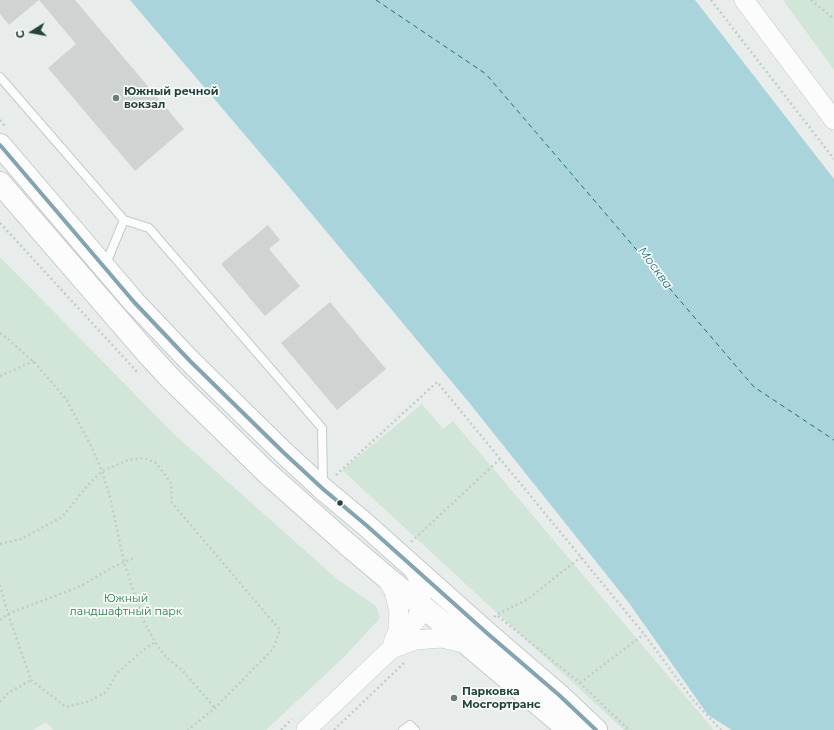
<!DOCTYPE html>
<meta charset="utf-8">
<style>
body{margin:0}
#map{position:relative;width:834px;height:730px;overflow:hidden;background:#e8edeb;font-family:Montserrat,sans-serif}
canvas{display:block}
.north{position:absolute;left:12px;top:12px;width:40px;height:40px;-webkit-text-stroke:3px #f7fbf9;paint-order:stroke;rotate:259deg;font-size:11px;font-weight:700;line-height:16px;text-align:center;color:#24423a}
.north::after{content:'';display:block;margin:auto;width:14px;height:18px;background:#24423a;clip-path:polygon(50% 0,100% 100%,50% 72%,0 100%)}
</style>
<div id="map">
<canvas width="834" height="730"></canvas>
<div class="north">С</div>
</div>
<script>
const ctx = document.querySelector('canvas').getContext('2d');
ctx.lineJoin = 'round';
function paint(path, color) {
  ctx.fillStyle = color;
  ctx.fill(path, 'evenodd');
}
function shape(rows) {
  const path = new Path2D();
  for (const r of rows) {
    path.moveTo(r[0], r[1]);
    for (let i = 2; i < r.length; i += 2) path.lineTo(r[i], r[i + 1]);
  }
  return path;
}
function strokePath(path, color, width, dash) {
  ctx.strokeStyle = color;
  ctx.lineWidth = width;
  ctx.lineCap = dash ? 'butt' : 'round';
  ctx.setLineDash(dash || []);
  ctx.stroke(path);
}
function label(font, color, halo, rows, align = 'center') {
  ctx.font = font + ' Montserrat,sans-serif';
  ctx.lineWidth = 3.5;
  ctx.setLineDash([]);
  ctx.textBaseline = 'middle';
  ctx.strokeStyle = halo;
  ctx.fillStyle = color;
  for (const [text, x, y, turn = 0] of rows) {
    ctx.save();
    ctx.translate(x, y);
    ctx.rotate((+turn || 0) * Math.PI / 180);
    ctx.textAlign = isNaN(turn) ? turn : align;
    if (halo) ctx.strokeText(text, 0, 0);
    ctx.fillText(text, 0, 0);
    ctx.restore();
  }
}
const green = shape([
 [783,0,834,0,834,70],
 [0,257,175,435,337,579,376,606,380,618,344,657,266,730,53,730,46,722,33,730,0,730],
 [422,404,443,429,453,421,714,730,624,730,342,470]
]);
const water = shape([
 [130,0,695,0,834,179,834,730,732,730,708,715,629,603,467,400,290,188]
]);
const ferry = shape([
 [376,0,486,74,754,387,834,440]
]);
const building = shape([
 [0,0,39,0,9,25,0,14],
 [39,0,75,0,184,129,135,171,48,68,76,44],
 [268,225,280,240,269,249,300,286,265,316,221,264],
 [330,302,386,369,337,410,281,343]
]);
const path = shape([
 [711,0,834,159],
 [811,0,834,19],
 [0,120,6,128],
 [0,223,139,374],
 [0,333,8,339,36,364,66,399,90,444,102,471,111,501,124,562,143,620,155,642,166,657,183,671,215,708],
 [0,376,34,361],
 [336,475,437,382,644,634,693,700,721,730],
 [411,542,500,459],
 [0,544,21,539,62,517,89,484,102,471,128,460,144,458,156,463,171,483,172,503,280,630,273,649,215,708,188,730],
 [0,585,8,614,31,680,66,707,90,701,106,692,117,673,142,651,155,642],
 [498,616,580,683,629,730],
 [494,617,496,615,528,599,581,557],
 [0,620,8,614,81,586,113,567,136,557],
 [580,683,644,634],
 [0,702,8,693,31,680],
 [281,730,292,719],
 [334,730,404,663]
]);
const service = shape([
 [0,77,124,220,105,266],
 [124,220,149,228,322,428,323,484],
 [403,730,410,725,415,730]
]);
const tertiary = shape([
 [744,0,834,120],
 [386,577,394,591,399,611,398,631,393,643],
 [391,649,415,640,442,638,468,644],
 [306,730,390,650,417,619,421,605,421,599,420,582,413,568]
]);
const secondary = shape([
 [0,145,134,302,190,361,283,452,323,489,366,525,488,634,559,695,596,730],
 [0,183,147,353,171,379,266,472,347,544,386,577,421,605,569,730]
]);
const bus1 = shape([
 [0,145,134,302,190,361,283,452,323,489,366,525,488,634,559,695,596,730]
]);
const markers = [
 [116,98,4,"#697e78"],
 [340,503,3.5,"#24423a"],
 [454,698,4,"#697e78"]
];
const poiNames = [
 ["Южный речной",124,92],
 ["вокзал",124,105],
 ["Парковка",462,692],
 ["Мосгортранс",462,705]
];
const parkNames = [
 ["Южный",126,599],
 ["ландшафтный парк",126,612]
];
const waterNames = [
 ["Москва",655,268,54]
];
paint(green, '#d1e6d8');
paint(water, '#a9d4db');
strokePath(ferry, '#1c6f80', 1, [5, 4]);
paint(building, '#cfd4d2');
strokePath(service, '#c5cac8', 10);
strokePath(tertiary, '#c5cac8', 20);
strokePath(secondary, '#c3cbc8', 24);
strokePath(path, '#c3ccca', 2.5, [2, 3]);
strokePath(service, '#fcfcfc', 8);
strokePath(tertiary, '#fcfcfc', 19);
strokePath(secondary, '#fcfcfc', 22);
strokePath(bus1, '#83a4b0', 4);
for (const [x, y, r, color] of markers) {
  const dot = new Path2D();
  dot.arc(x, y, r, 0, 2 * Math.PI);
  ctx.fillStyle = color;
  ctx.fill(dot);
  strokePath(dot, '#f7fbf9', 1.5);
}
label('bold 11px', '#24423a', '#f7fbf9', poiNames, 'left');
label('11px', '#2d7a4b', '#f7fbf9', parkNames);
label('italic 12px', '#1c6f80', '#f7fbf9', waterNames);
</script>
